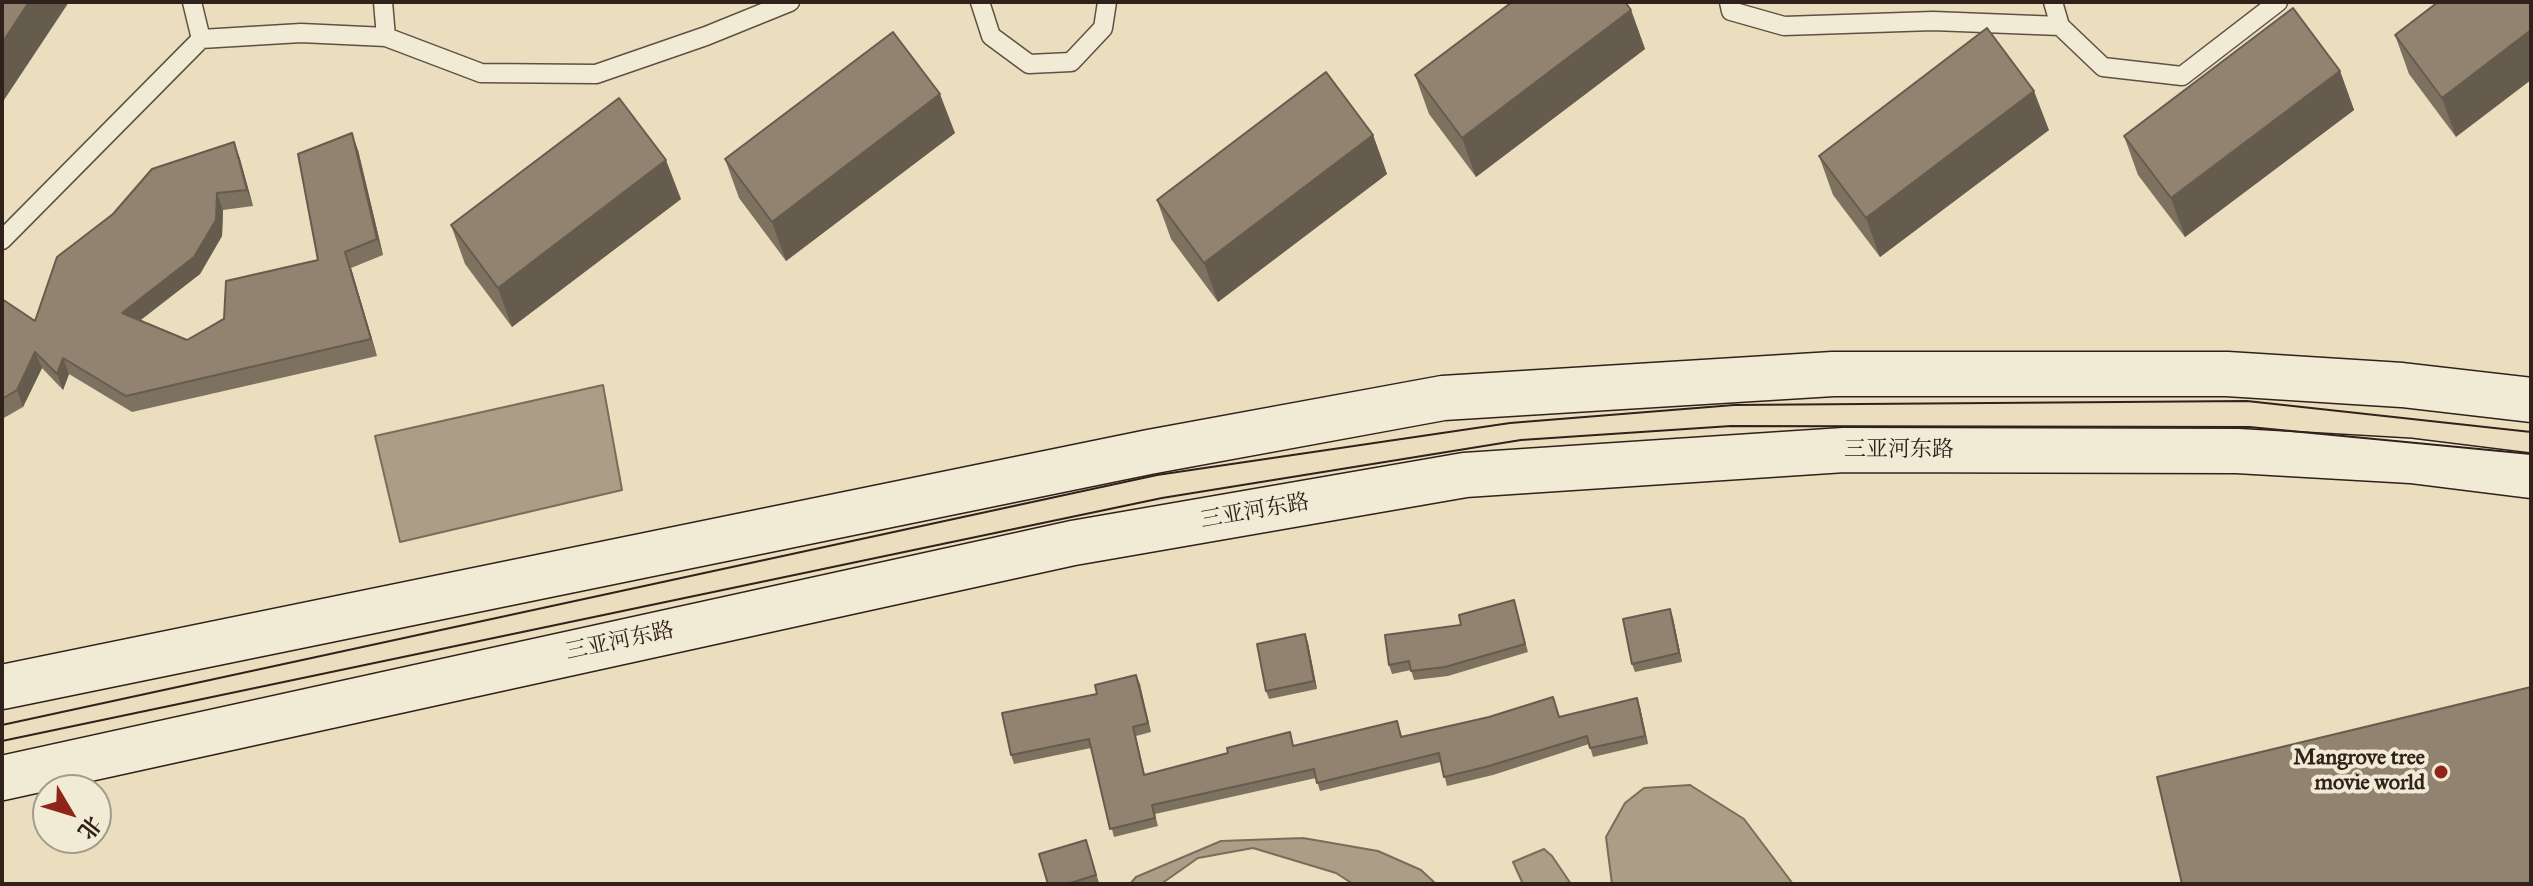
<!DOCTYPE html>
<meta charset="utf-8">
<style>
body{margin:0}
#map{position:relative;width:2533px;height:886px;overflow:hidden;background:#eadebe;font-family:"IM FELL Great Primer","Noto Serif SC",serif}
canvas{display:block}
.frame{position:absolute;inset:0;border:4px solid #31211b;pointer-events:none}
.north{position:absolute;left:32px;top:774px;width:80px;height:80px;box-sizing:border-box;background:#f1ead5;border:2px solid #a49a8b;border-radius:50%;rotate:128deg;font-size:22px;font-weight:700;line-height:32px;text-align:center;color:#31211b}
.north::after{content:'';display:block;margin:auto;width:28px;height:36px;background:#8f2418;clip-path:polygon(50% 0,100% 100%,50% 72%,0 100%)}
</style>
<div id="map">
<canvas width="2533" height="886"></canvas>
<div class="frame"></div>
<div class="north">北</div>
</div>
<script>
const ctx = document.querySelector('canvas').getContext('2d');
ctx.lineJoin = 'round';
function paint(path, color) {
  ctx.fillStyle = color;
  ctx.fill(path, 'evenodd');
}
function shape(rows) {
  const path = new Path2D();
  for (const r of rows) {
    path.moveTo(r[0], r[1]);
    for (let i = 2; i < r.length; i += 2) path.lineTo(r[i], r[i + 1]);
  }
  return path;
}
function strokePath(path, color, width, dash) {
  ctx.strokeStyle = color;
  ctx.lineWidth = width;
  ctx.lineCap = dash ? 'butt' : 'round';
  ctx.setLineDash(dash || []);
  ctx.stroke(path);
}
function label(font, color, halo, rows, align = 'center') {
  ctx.font = font + ' "IM FELL Great Primer","Noto Serif SC",serif';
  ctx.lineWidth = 8;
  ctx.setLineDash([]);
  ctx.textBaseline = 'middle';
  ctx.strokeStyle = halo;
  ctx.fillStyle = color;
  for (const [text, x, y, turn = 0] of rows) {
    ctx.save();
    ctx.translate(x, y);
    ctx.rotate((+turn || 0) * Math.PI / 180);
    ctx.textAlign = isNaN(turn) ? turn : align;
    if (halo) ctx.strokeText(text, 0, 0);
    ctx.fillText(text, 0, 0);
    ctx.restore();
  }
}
const water = shape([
 [603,385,622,490,400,542,375,436,603,385],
 [1690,785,1744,819,1793,884,1612,884,1606,837,1625,803,1644,788,1690,785],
 [1303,838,1378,851,1421,870,1436,884,1353,884,1336,873,1253,848,1198,858,1161,884,1130,884,1136,877,1221,841,1303,838],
 [1544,849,1552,856,1571,884,1523,884,1513,862,1544,849]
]);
const service = shape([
 [383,2,386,37],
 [980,2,991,36,1029,64,1071,62,1103,28,1107,2],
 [1729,2,1731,11,1784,26,1933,21,2060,26],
 [2053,2,2060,26,2103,67,2182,76,2278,2],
 [201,39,301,33,386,37,481,73,596,74,706,36,790,2],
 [2,240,201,39,192,2]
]);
const secondary = shape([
 [2,687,1149,452,1443,398,1833,374,2227,374,2402,385,2531,400],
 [2,778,1073,543,1465,475,1844,450,2237,451,2411,461,2531,476]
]);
const tram = shape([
 [2,725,1157,475,1510,423,1734,405,2247,401,2531,432],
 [2,741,1162,498,1521,440,1731,426,2249,427,2531,454]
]);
const wall = shape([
 [2438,2,2456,137,2409,74,2395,35],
 [1631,10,1645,49,1476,177,1429,114,1415,75],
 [2340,71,2354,110,2185,237,2138,175,2124,136],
 [2049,130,1880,257,1833,195,1819,156],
 [955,133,786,261,739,198,725,159],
 [1373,135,1387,174,1218,302,1171,239,1157,200],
 [234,142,240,159,253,206,223,210,222,236,200,274,140,320,187,340,318,260,358,150,383,255,351,268,377,356,132,412,69,374,63,390,42,368,23,407,2,419,2,299,35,321],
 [681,199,512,327,465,264,451,225],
 [1514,600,1528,652,1448,676,1414,680,1411,670,1392,674,1389,665,1461,625],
 [1673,618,1682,662,1635,672,1632,664],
 [1305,634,1308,643,1317,689,1269,699,1266,691],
 [1136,675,1151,732,1136,736,1145,775,1294,746,1400,730,1402,737,1640,707,1648,744,1593,757,1589,744,1493,775,1447,786,1441,762,1320,791,1316,778,1155,814,1158,826,1114,837,1091,748,1014,764,1011,755,1097,694],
 [1086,840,1099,883,1048,884]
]);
const shadedWall = shape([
 [29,2,69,2,2,103,2,43],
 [1631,10,1645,49,1476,177,1462,138],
 [2531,30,2531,80,2456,137,2442,98],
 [2340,71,2354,110,2185,237,2171,198],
 [2034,91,2049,130,1880,257,1866,218],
 [940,94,955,133,786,261,772,222],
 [352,133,358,150,383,255,377,239],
 [1373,135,1387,174,1218,302,1204,263],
 [234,142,240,159,253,206,247,190],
 [666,160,681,199,512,327,498,288],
 [217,193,223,210,222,236,200,274,128,330,122,313],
 [345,252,351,268,377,356,371,339],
 [35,352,42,368,23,407,17,390],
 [63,358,69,374,63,390,57,374],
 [1670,609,1673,618,1682,662,1679,653],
 [1305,634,1308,643,1317,689,1314,681],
 [1136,675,1140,684,1151,732,1148,723],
 [1637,698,1640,707,1648,744,1645,736]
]);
const building = shape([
 [2,2,29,2,2,43,2,2],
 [1512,2,1625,2,1631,10,1462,138,1415,75,1512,2],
 [2438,2,2531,2,2531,30,2442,98,2395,35,2438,2],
 [2293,8,2340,71,2171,198,2124,136,2293,8],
 [1987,28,2034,91,1866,218,1819,156,1987,28],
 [893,32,940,94,772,222,725,159,893,32],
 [1326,72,1373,135,1204,263,1157,200,1326,72],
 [619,98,666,160,498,288,451,225,619,98],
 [352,133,377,239,345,252,371,339,126,396,63,358,57,374,35,352,17,390,2,399,2,299,35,321,57,257,113,214,152,169,234,142,247,190,217,193,216,220,194,257,122,313,187,340,224,319,226,281,318,260,298,154,352,133],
 [1514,600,1525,644,1445,667,1411,671,1409,661,1389,665,1385,635,1461,625,1459,615,1514,600],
 [1670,609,1679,653,1632,664,1623,619,1670,609],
 [1305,634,1314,681,1266,691,1257,644,1305,634],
 [1136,675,1148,723,1133,727,1144,775,1228,753,1227,748,1290,732,1293,746,1397,721,1401,737,1489,717,1553,697,1559,717,1637,698,1645,736,1590,748,1587,736,1489,766,1444,777,1439,753,1317,783,1314,769,1152,805,1155,818,1110,829,1089,739,1011,755,1002,713,1097,694,1095,685,1136,675],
 [2531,687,2531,884,2182,884,2157,777,2531,687],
 [1086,840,1096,875,1067,884,1048,884,1039,854,1086,840]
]);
const markers = [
 [2441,772,8,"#8f2418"]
];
const streetNames = [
 ["三亚河东路",1899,451],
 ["三亚河东路",1255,512,-10],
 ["三亚河东路",620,642,-12]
];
const poiNames = [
 ["Mangrove tree",2425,759],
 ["movie world",2425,784]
];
paint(water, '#ab9e87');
strokePath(water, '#7a6c5c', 2);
strokePath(service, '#5f5044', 21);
strokePath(secondary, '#31211b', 47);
strokePath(service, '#f1ead5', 18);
strokePath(secondary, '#f1ead5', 44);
strokePath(tram, '#31211b', 2);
paint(wall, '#7d7160');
paint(shadedWall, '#665c4e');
paint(building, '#918370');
strokePath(building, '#665c4e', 2);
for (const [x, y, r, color] of markers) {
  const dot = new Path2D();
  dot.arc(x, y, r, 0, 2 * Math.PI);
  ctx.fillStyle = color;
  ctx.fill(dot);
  strokePath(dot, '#f1ead5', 3);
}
label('22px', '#31211b', '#f1ead5', streetNames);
label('bold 22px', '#31211b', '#f1ead5', poiNames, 'right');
</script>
